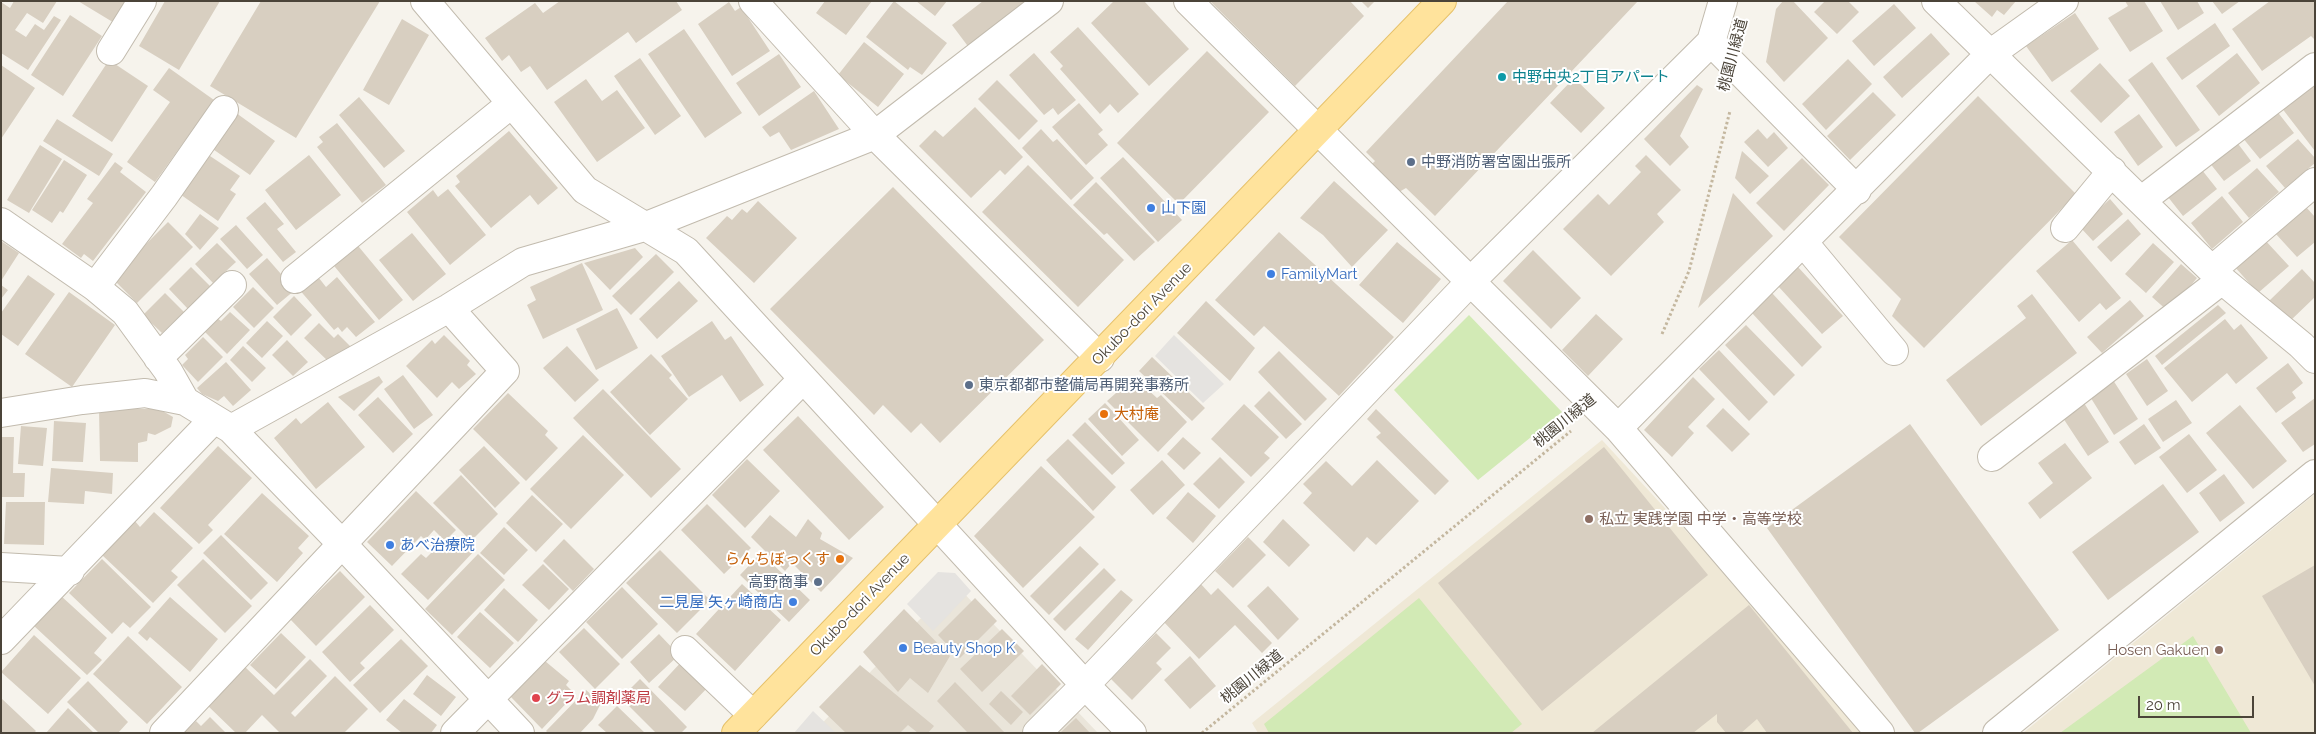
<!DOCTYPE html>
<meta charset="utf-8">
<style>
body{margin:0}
#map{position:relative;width:2316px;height:734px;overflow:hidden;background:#f6f3ec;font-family:Raleway,sans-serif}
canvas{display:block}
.frame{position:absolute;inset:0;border:2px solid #4b4439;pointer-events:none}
.scale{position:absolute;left:2138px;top:696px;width:116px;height:22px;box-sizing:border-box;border:2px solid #4b4439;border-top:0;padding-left:6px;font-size:15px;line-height:18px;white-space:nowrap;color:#4b4439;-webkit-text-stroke:4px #fff;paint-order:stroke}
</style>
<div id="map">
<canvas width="2316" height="734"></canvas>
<div class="frame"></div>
<div class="scale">20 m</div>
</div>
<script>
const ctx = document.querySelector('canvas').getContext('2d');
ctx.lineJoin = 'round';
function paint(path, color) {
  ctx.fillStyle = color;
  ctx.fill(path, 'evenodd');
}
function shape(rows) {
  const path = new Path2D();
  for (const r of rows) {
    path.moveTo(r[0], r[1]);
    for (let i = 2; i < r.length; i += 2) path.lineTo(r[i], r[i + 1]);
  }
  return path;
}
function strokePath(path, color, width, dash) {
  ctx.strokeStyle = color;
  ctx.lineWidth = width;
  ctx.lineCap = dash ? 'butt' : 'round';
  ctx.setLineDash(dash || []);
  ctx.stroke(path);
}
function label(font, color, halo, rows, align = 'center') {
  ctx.font = font + ' Raleway,"Noto Sans JP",sans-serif';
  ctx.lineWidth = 4;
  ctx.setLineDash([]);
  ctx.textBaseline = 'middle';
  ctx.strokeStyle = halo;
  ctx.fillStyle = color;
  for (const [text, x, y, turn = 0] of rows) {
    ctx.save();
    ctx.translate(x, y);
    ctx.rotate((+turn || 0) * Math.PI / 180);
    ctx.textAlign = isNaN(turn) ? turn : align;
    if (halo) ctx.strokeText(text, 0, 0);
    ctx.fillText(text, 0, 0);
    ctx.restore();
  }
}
const residential = shape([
 [954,583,1098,733,813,733]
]);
const education = shape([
 [1602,440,1749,599,1862,733,1258,733,1252,723],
 [2315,494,2315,733,2023,733,2225,568]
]);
const green = shape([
 [1469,315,1562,412,1478,480,1394,390],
 [1419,598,1522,724,1511,733,1269,733,1264,724],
 [2193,636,2251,733,2060,733]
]);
const parking = shape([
 [1174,335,1224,384,1203,403,1155,356],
 [938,572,955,573,971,591,933,631,907,604],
 [813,711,836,733,794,733]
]);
const building = shape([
 [14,1,57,1,43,23,27,13,15,30,26,37,35,24,44,30,54,16,61,20,28,70,1,53,1,2,10,8],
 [78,1,129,1,116,24],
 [165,1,220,1,179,70,139,46],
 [261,1,380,1,296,138,210,86],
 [560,1,676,1,682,10,636,43,628,32,547,90,530,66,521,72,509,55,502,61,485,38,535,3,543,13],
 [825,1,872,1,846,35,816,13],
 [894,1,947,43,922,75,910,67,908,70,866,37],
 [916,1,947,1,935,16],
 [983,1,1032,1,970,49,952,25],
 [1114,1,1144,1,1189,49,1149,86,1091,23],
 [1210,1,1350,1,1364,16,1295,86],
 [1361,1,1375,1,1368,8],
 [1508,1,1638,1,1435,216,1406,188,1399,192,1371,165,1375,161,1366,152],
 [1783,1,1793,1,1828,38,1784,82,1766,62,1776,9],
 [1825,1,1848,1,1859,12,1837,34,1814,12],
 [1974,1,2016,1,2004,15,1997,10,1992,17],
 [2125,1,2144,1,2163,31,2130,52,2108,18,2128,6],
 [2160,1,2197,1,2204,13,2178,30],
 [2212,1,2240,1,2222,14],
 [2270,1,2313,1,2315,4,2315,40,2311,36,2262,71,2232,29],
 [729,2,735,11,741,7,770,51,732,76,698,24],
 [1894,4,1916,28,1874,66,1852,41],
 [2075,13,2099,49,2052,82,2026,46],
 [70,15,102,36,63,96,31,75],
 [402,19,429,35,389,105,363,90],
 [2215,23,2230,46,2182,80,2166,58],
 [1078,27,1139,94,1118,113,1110,104,1100,114,1060,69,1063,66,1050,52],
 [684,29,742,113,705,138,648,54],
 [1931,33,1950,54,1902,98,1883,77],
 [864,42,904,74,878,107,838,75],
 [1207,51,1269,112,1179,204,1117,143],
 [1034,53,1076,100,1058,115,1053,108,1044,115,1009,75],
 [2237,53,2260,83,2219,116,2196,86],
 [779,54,801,87,759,116,736,83],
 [640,58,681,116,655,135,614,76],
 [1848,59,1872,84,1826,130,1802,104],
 [109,60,148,86,112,142,72,116],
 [2152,62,2200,130,2176,147,2128,80],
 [2100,63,2130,96,2101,123,2070,91],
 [1,65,35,88,1,139],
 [169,68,214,100,155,182,127,162,170,102,153,90],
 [1574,78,1605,108,1581,133,1550,103],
 [586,79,602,101,617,90,645,128,597,162,554,102],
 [997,80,1038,121,1019,140,978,99],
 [2315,80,2315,151,2281,107],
 [1697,85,1703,89,1680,136,1689,147,1670,166,1644,139],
 [814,91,839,129,791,150,779,132,770,137,762,127],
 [1873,92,1896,115,1850,160,1827,136],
 [1978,96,2076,194,1924,348,1892,316,1901,299,1839,237],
 [359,97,405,151,384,168,339,115],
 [1079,103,1103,130,1098,134,1108,145,1086,165,1052,127],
 [975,107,1023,157,1005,175,1000,170,971,198,919,146,935,130,943,137],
 [232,110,275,141,250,175,207,145],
 [2276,110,2294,133,2260,159,2242,137],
 [2139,114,2163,147,2138,166,2114,132],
 [57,119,113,154,99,176,43,141],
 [337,123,386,185,362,203,317,147,323,142,319,137],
 [1041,129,1053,142,1057,139,1094,178,1071,200,1022,148],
 [1758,129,1767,139,1774,132,1788,148,1768,167,1744,142],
 [509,131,558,188,538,205,530,195,491,228,455,186,460,182,456,176],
 [2298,139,2315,158,2315,163,2285,188,2266,166],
 [2236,141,2251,161,2224,181,2209,162],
 [40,145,62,159,29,213,7,200],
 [1742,151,1769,176,1750,194,1735,178],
 [204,152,240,176,230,190,236,194,218,221,177,192],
 [309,155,341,195,296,230,265,190],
 [1646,155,1681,190,1657,214,1664,222,1611,276,1563,229,1598,194,1609,205,1641,172,1635,166],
 [1123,157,1182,220,1158,242,1100,178],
 [1802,158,1829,185,1784,231,1756,203],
 [64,160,87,175,63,213,60,211,52,223,32,210],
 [115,162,123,168,120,172,146,192,93,261,84,254,81,258,62,244,93,203,87,199],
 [1028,165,1124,260,1078,307,982,212],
 [2257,168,2279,192,2249,218,2228,193],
 [2202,170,2217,189,2183,216,2168,197],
 [1334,181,1388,230,1352,267,1323,235,1300,218],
 [1096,182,1155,242,1134,261,1107,233,1104,235,1073,205],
 [893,187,1044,340,940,443,921,423,911,433,883,405,874,415,770,309],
 [448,189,486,235,450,265,407,212,433,190,438,197],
 [1733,193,1773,236,1698,308],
 [2222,196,2243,222,2212,249,2191,223],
 [2110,199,2123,214,2093,241,2080,227],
 [758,201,797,238,754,283,706,238,727,216,732,220,742,209,747,213],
 [265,202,284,224,277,229,296,252,283,262,246,218],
 [2306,207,2315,217,2315,242,2297,257,2275,233],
 [200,214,219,228,200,250,185,234],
 [2128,219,2141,234,2111,262,2097,247],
 [168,222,193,247,137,303,112,278],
 [236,225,263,255,247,269,220,239],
 [1279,232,1394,337,1339,396,1264,326,1254,336,1215,300],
 [412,233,446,274,413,301,379,260],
 [2264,239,2289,266,2258,293,2234,266],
 [2072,240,2121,298,2106,310,2100,303,2079,322,2036,271],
 [1,241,19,253,1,281],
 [354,241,403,300,379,320,330,261],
 [1397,242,1441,279,1403,323,1359,285],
 [217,243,236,262,213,283,195,264],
 [2153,243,2174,262,2146,293,2125,274],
 [635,248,643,257,610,290,584,263],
 [1533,250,1581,298,1551,329,1503,281],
 [656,254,674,272,631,315,612,296],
 [267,258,295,290,277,305,249,274],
 [582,263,603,310,543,339,527,305,536,300,530,287],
 [2181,264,2197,278,2169,312,2152,297],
 [191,267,210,286,188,309,169,289],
 [1798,267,1843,316,1822,334,1778,286],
 [2302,269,2315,283,2315,297,2289,322,2269,301],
 [315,273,326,287,337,277,375,322,356,337,347,327,342,332,338,327,334,330,298,288],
 [28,275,55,294,18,346,1,334,1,313],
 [679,281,698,301,657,339,639,319],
 [1,285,8,290,1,299],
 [253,287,274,308,254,328,233,307],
 [69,292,115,325,72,387,25,354],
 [165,293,184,312,162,333,143,315],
 [1772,293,1822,347,1802,367,1752,313],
 [2032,294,2077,353,1981,426,1946,380,2026,318,2017,306],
 [294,296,312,315,291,336,273,317],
 [2130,300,2144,316,2102,353,2087,337],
 [1206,301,1255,348,1230,381,1177,333],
 [2218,305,2226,313,2162,365,2155,356],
 [617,308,638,348,596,370,576,329],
 [230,312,250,330,227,354,204,331,217,318,221,321],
 [1596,314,1623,339,1588,376,1562,350],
 [2225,319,2234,330,2241,324,2268,358,2236,384,2227,373,2192,402,2164,368],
 [267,321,283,336,262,358,246,343],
 [712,321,725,340,731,336,764,385,740,402,722,375,689,397,661,356],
 [319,323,334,338,338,334,354,350,330,363,304,338],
 [1746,325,1795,375,1774,396,1725,345],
 [444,335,470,361,467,365,476,374,459,389,452,382,437,398,406,366,432,340,435,344],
 [203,337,223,357,198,382,182,365,188,359,185,355],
 [287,340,308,362,293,376,272,355],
 [243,346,266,368,252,382,230,360],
 [567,346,599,380,575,402,543,368],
 [1719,350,1768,402,1749,421,1699,369],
 [1279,351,1327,399,1305,421,1258,372],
 [651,354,672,375,669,378,688,399,650,435,610,392],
 [1152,357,1205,408,1192,421,1139,371],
 [2147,359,2168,391,2147,406,2126,374],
 [226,362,251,390,233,406,224,396,218,401,202,394,197,388],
 [2288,363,2303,383,2292,392,2296,398,2276,413,2256,388],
 [403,375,433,415,414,429,384,389],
 [379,376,383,382,354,411,338,397],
 [1134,377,1157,398,1161,395,1187,422,1158,452,1107,401],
 [1693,377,1715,399,1688,427,1694,433,1672,457,1644,430],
 [2113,380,2138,419,2114,435,2089,395],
 [603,389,681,469,651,498,573,418],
 [1269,391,1302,424,1286,439,1254,406],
 [508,393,548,431,545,435,558,448,526,481,473,429],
 [378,397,413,434,393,453,358,415],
 [2315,398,2315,444,2303,452,2281,423],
 [2176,400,2192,423,2163,442,2148,419],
 [328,402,365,447,316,489,274,438,296,418,301,424],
 [1105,403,1139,440,1122,456,1088,419],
 [2084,403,2109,442,2088,456,2063,418],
 [1244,404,1279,437,1264,453,1270,458,1251,477,1211,439],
 [2240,405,2287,461,2253,489,2206,433],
 [1723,408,1750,434,1732,452,1706,426],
 [99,409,159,409,173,417,171,427,155,435,148,433,147,441,138,443,138,462,100,461],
 [1376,409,1449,481,1435,495,1376,437,1381,433,1367,419],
 [798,416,884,507,849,540,763,450],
 [54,421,86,423,83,462,52,461],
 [1085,422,1125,463,1112,475,1072,435],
 [1910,424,2059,630,1918,733,1915,733,1767,528],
 [2144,424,2161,448,2135,465,2119,442],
 [21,426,47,428,43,466,18,464],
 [2189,434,2217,470,2187,493,2159,457],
 [583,435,624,475,571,529,530,489],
 [1,437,14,437,13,473,25,473,24,497,1,497],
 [1183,437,1201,453,1184,470,1167,454],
 [1068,439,1116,487,1093,511,1046,460],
 [2065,443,2092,478,2040,519,2028,503,2053,483,2038,463],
 [218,446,252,478,208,525,213,530,199,544,160,508],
 [484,446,520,483,495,508,459,470],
 [1604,447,1708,575,1542,711,1438,583],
 [1220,457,1245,482,1219,509,1193,484],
 [747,459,780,491,745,528,712,495],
 [1162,460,1185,485,1153,515,1130,490],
 [1377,460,1419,501,1376,545,1367,537,1354,552,1303,503,1312,493,1303,484,1326,461,1352,486],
 [1041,466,1095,517,1023,588,974,536],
 [51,468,113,473,112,494,85,491,84,504,48,502],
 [2224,474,2245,503,2220,522,2199,493],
 [461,475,498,514,471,541,433,503],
 [2163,484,2199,532,2108,600,2072,552],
 [416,491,456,530,445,541,434,530,425,540,421,536,392,566,367,542],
 [1188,492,1216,516,1193,543,1166,518],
 [262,493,309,536,298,548,303,553,277,582,224,534],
 [532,495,563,524,536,552,506,523],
 [6,502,45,502,44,545,4,544],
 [707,504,751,548,724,574,681,530],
 [154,512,193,548,171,571,178,577,153,603,102,555,134,520,140,527],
 [770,515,796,537,808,519,822,533,820,539,853,558,821,592,792,563,785,571,751,537],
 [1283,519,1310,545,1289,567,1263,542],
 [504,527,528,550,504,575,480,553],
 [221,535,268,583,251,600,203,553],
 [1248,537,1266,555,1233,588,1215,571],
 [464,538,476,549,428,600,401,574,421,554,426,558,442,542,452,552],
 [564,539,594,569,573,591,543,561],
 [1080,546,1099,564,1049,615,1030,596],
 [660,550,710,600,677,633,626,583],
 [761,553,810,600,789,622,740,575],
 [478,554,505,580,452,635,425,609],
 [102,559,151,607,130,628,123,622,112,634,69,593],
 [203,559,252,606,225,633,177,585],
 [543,564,569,589,549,610,522,585],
 [2315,565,2315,686,2262,596],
 [1104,568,1116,580,1065,631,1053,619],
 [340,571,365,597,316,646,290,619],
 [1200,583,1211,595,1218,588,1272,643,1262,653,1235,625,1199,659,1162,620],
 [742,584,781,620,735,671,696,634],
 [1268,586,1299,619,1278,640,1247,606],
 [622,587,658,624,622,659,586,622],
 [504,588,538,620,518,642,484,610],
 [1121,590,1133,600,1088,650,1075,639],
 [60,595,107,638,94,653,102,660,87,675,33,625],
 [170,597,218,639,190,672,150,637,147,641,138,633],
 [975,598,997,621,960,658,938,635],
 [370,605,394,630,360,663,365,668,350,682,322,652],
 [1749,605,1853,733,1767,733,1757,719,1741,733,1726,733,1717,722,1717,714,1693,733,1592,733],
 [904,609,950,656,928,693,910,678,898,692,863,652],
 [480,612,514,643,490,668,457,637],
 [584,628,620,664,595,689,559,652],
 [1002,629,1024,651,982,692,960,669],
 [281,633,306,657,276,689,250,665],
 [1156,633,1171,648,1156,663,1162,669,1132,700,1111,679],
 [659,634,679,655,649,683,630,662],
 [34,635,81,678,48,714,1,672],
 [128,636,182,687,147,724,93,674],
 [401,639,428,666,380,713,353,685],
 [1190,656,1216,686,1190,709,1164,680],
 [310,659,327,676,291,713,295,717,335,676,368,709,344,733,280,733,262,715,245,733,236,733,206,704,244,666,274,695],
 [684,659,711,684,685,711,658,687],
 [545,661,569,681,566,685,575,694,542,729,510,696],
 [1042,664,1061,684,1030,715,1011,696],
 [860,665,934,726,928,733,918,733,908,725,900,733,846,733,819,707],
 [427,675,456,697,441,716,413,694],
 [640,679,687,727,681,733,656,733,621,698],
 [88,681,128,722,118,733,99,733,67,702],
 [955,682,1005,733,968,733,937,701],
 [586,690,601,703,593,719,580,733,548,733,546,731],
 [1001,691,1023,712,1011,725,989,704],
 [1,698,36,731,34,733,1,733],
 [404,699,437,725,431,733,402,733,386,720],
 [617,706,645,733,607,733,598,725],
 [68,708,94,733,46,733],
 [210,717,226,733,183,733,196,721,201,726],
 [1076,718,1090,733,1060,733]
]);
const path = shape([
 [1662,334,1689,271,1730,111],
 [1202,733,1571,431]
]);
const minor = shape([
 [425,1,585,190,686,251,1085,685,1132,733],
 [753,1,875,135,1100,358],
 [1188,1,1618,428,1880,733],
 [1936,1,2222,280,2301,345,2315,359],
 [1711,42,1857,190],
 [111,51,142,1],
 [2142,200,2315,67],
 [1,222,95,287,125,312,168,371,185,401],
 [2065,228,2112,171],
 [1804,243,1894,351],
 [2212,270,2315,182],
 [295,279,511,104],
 [95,287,164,196,224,110],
 [158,358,232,285],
 [1,413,82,400,145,393,185,401,231,429,343,545,520,733],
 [1618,428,1990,54,2064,1],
 [231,429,449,308,523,262,644,227,875,135,1049,1],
 [1992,457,2222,280],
 [1,567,70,571],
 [1,640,213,420],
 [685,650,753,715],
 [164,733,505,371,449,308],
 [455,733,802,380],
 [1037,733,1085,685,1471,281,1711,42,1723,1],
 [1997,733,2315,474]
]);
const major = shape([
 [736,733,1442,1]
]);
const markers = [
 [1502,77,5,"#0f9aa8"],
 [1411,162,5,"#5c6f8a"],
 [1151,208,5,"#3f7fe0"],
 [1271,274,5,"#3f7fe0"],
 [969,385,5,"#5c6f8a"],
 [1104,414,5,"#e8710a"],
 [1589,519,5,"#8d6e63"],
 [390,545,5,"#3f7fe0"],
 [840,559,5,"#e8710a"],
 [818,582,5,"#5c6f8a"],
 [793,602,5,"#3f7fe0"],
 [903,648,5,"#3f7fe0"],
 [2219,650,5,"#8d6e63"],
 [536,698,5,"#e0444e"]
];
const streetNames = [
 ["桃園川緑道",1733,55,-75],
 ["Okubo-dori Avenue",1142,314,-46],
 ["桃園川緑道",1565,421,-39],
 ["Okubo-dori Avenue",860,605,-46],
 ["桃園川緑道",1252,677,-39]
];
const cultureNames = [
 ["中野中央2丁目アパート",1512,77]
];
const serviceNames = [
 ["中野消防署宮園出張所",1421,162],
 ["東京都都市整備局再開発事務所",979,385],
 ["高野商事",808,582,"right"]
];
const shopNames = [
 ["山下園",1161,208],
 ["FamilyMart",1281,274],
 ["あべ治療院",400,545],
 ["二見屋 矢ヶ崎商店",783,602,"right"],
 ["Beauty Shop K",913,648]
];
const foodNames = [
 ["大村庵",1114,414],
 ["らんちぼっくす",830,559,"right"]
];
const educationNames = [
 ["私立 実践学園 中学・高等学校",1599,519],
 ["Hosen Gakuen",2209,650,"right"]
];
const healthNames = [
 ["グラム調剤薬局",546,698]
];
paint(residential, '#eae5da');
paint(education, '#efe8d6');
paint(green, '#d2eab5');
paint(parking, '#e5e3e0');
paint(building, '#d8cfc1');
strokePath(minor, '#c2bbae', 30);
strokePath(major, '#e6c16a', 30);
strokePath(path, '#c4b79f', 3, [2.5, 2.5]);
strokePath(minor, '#fff', 28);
strokePath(major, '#ffe39c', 28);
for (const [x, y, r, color] of markers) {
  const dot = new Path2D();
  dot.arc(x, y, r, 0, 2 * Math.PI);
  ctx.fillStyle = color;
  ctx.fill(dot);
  strokePath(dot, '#fff', 2);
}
label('15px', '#4b4439', '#fff', streetNames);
label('15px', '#0d838f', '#fff', cultureNames, 'left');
label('15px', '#4e5e75', '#fff', serviceNames, 'left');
label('15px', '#366cbe', '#fff', shopNames, 'left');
label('15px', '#c56008', '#fff', foodNames, 'left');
label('15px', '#785e54', '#fff', educationNames, 'left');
label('15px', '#be3a42', '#fff', healthNames, 'left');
</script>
